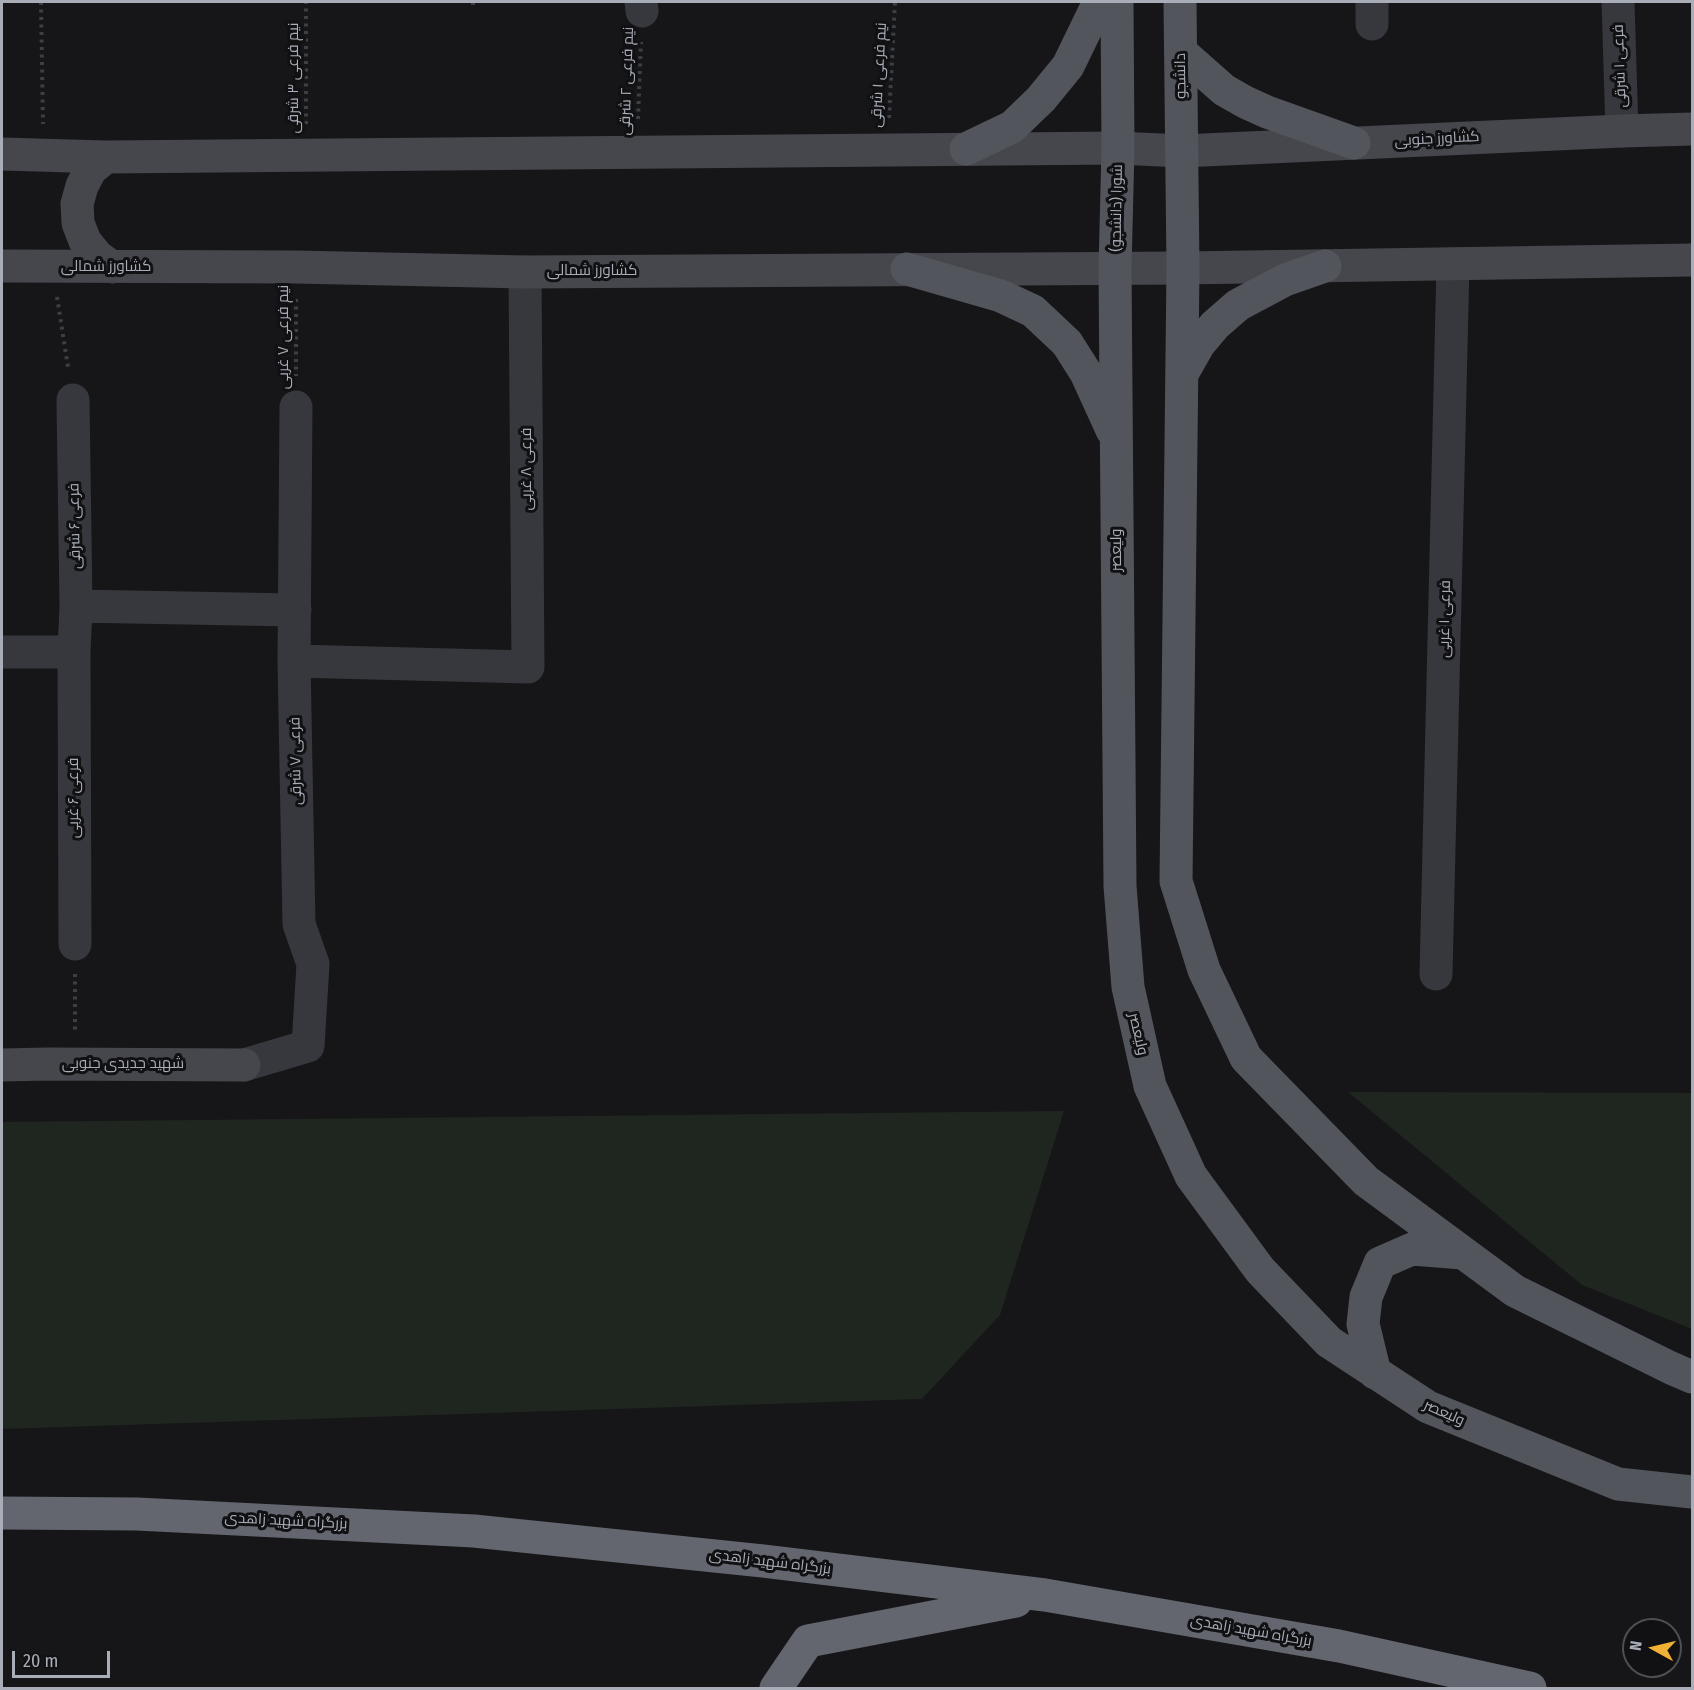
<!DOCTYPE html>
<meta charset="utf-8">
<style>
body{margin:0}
#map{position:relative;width:1694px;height:1690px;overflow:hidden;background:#161618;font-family:"Fira Sans Condensed",sans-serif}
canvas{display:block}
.frame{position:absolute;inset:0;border:3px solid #a8adb8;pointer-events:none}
.north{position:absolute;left:1622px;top:1618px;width:60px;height:60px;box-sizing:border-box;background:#111113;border:2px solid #4d4f55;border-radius:50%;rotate:278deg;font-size:16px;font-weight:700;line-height:24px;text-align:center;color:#a8adb8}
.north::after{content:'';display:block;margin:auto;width:21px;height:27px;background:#f2b134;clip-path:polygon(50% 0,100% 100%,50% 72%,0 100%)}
.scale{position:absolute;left:12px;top:1651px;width:98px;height:27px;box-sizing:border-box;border:3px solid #a8adb8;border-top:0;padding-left:8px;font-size:18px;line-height:21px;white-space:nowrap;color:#a8adb8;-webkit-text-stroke:4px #111113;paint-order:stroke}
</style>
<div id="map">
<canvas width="1694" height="1690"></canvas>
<div class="frame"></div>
<div class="north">N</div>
<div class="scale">20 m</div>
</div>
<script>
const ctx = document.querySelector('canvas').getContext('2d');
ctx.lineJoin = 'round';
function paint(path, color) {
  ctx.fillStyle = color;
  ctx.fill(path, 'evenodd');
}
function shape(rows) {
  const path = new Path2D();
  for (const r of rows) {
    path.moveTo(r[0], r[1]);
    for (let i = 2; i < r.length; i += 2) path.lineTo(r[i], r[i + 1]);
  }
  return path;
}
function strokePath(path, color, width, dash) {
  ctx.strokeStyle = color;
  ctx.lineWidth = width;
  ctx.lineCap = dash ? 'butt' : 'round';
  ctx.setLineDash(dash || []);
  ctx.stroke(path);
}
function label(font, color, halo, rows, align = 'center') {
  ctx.font = font + ' "Fira Sans Condensed",Cairo,sans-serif';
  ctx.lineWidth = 6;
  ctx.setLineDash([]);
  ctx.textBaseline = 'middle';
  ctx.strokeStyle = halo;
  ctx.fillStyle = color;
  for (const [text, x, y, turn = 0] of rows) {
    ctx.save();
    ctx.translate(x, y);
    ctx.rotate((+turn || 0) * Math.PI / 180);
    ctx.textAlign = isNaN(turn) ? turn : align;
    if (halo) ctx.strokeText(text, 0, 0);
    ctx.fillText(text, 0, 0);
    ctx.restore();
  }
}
const green = shape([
 [1348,1092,1692,1093,1692,1329,1582,1285],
 [1064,1111,1000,1315,922,1399,2,1429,2,1122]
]);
const path = shape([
 [41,2,43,124],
 [473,2,473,6],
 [889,118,895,2],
 [638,119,641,42],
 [306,124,306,2],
 [57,297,68,367],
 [296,299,296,376],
 [75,974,75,1033]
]);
const street = shape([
 [641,2,642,11],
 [1372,2,1372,24],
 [1618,2,1622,131],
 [73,400,76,606,74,652,75,944],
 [76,606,295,610],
 [2,652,74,652],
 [294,661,528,667,525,272],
 [1436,974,1453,264],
 [244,1065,308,1046,313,964,299,924,294,661,296,407]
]);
const secondary = shape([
 [2,154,106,157,1118,148,1182,151,1622,131,1692,129],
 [106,157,91,169,82,186,77,204,78,223,85,241,97,256,112,267],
 [2,266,296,267,525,272,1183,268,1692,260],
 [2,1065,48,1064,244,1065]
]);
const primary = shape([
 [1117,2,1118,148,1115,269,1120,886,1128,987,1150,1086,1191,1176,1260,1270,1329,1342,1428,1407,1618,1484,1692,1492],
 [1180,2,1183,268,1176,881,1204,970,1246,1058,1366,1181,1515,1291,1671,1368,1692,1377],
 [1181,52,1224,90,1245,102,1267,112,1354,143],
 [966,149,1012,127,1041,99,1068,66,1099,2],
 [907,269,1001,296,1033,311,1067,343,1086,373,1112,430],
 [1182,374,1199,344,1215,325,1238,305,1285,280,1325,266],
 [1375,1373,1363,1324,1366,1297,1380,1263,1412,1249,1463,1253]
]);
const highway = shape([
 [2,1513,137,1514,474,1531,763,1561,1045,1595,1339,1646,1530,1688],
 [776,1688,808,1641,1016,1601]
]);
const streetNames = [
 ["فرعی ۱ شرقی",1620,66,-92],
 ["نیم فرعی ۱ شرقی",879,75,-87],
 ["دانشجو",1181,76,-91],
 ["نیم فرعی ۳ شرقی",294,78,-90],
 ["نیم فرعی ۲ شرقی",627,81,-88],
 ["کشاورز جنوبی",1437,139,-3],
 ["شورا (دانشجو)",1117,208,-89],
 ["کشاورز شمالی",106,267],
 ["کشاورز شمالی",592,271],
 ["نیم فرعی ۷ غربی",284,337,-90],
 ["فرعی ۸ غربی",527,469,-90],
 ["فرعی ۶ شرقی",75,526,-91],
 ["ولیعصر",1117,550,-90],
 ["فرعی ۱ غربی",1445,619,-89],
 ["فرعی ۷ شرقی",296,761,-91],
 ["فرعی ۶ غربی",74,798,-90],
 ["ولیعصر",1138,1034,77],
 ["شهید جدیدی جنوبی",123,1064],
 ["ولیعصر",1444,1413,24],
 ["بزرگراه شهید زاهدی",286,1521,3],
 ["بزرگراه شهید زاهدی",770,1562,7],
 ["بزرگراه شهید زاهدی",1251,1631,10]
];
paint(green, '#1e261f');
strokePath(path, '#3d3f44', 4, [3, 4.5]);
strokePath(street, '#37383d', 33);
strokePath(secondary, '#45474d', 33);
strokePath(primary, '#53555c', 33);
strokePath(highway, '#63666e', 33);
label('15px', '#a8adb8', '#111113', streetNames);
</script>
